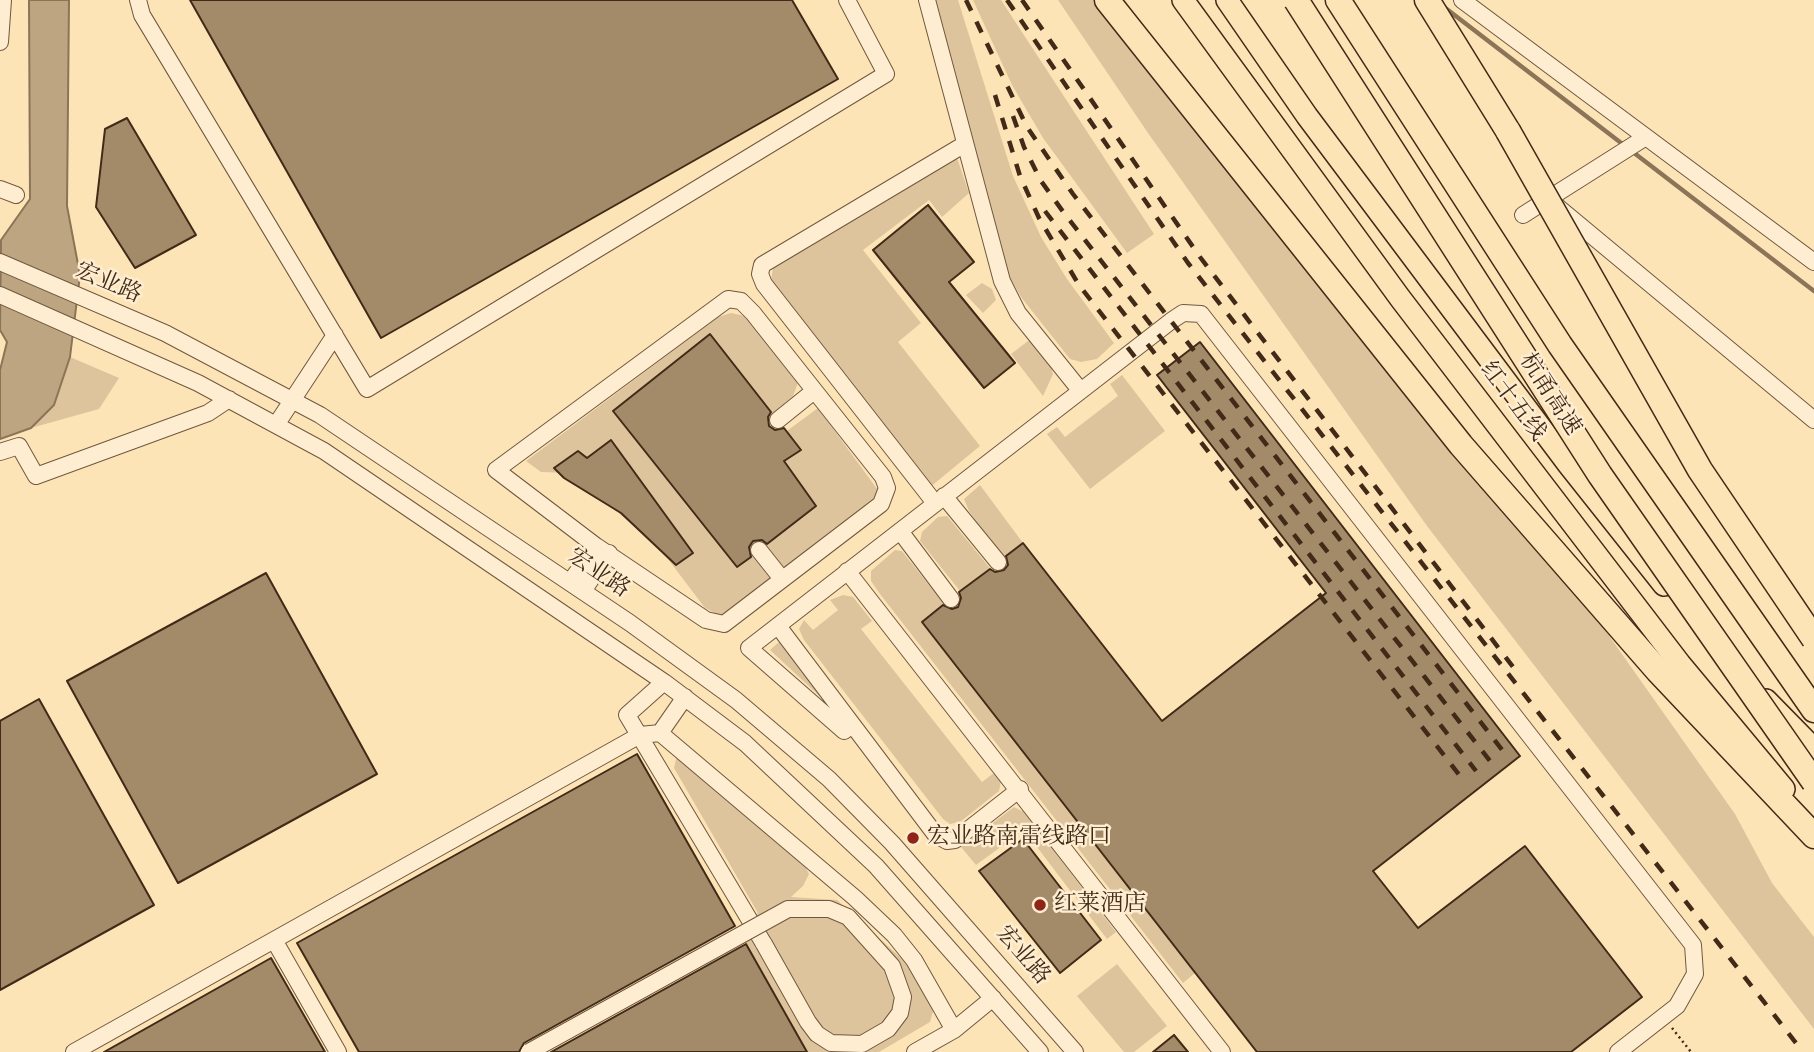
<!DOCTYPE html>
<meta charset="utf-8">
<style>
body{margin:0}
canvas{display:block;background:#fde4b7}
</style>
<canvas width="1814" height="1052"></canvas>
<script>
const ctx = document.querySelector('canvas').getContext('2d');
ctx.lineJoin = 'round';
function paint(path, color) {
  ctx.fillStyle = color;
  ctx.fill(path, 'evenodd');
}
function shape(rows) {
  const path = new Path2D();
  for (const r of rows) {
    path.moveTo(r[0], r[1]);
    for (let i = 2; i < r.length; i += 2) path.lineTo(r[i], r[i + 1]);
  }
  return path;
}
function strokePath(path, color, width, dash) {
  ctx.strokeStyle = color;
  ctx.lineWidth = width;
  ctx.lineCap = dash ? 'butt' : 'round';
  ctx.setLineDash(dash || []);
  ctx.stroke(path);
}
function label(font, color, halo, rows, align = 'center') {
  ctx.font = font + ' "IM FELL Double Pica","Noto Serif SC",serif';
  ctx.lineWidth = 5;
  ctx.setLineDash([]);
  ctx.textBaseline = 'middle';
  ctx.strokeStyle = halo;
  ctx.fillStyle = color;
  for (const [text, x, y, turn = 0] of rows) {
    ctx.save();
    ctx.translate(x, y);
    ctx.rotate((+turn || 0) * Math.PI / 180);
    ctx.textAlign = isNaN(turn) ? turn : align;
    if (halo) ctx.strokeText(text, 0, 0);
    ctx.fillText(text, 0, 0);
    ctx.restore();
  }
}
const green = shape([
 [934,0,958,0,1013,176,1041,237,1067,279,1114,343,1097,359,1081,362,1070,359,1021,297,1008,274],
 [973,0,1001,0,1154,234,1127,253,1043,138,1012,85],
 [1058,0,1125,0,1166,60,1554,558,1735,814,1772,883,1814,937,1814,1029,1427,526,1148,133],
 [957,158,969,193,942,217,929,200,863,250,921,323,898,342,980,446,929,488,771,282,773,268],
 [982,283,992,289,996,300,983,313,966,295],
 [731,313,745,316,799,380,793,396,765,420,780,436,818,408,880,493,721,616,705,608,658,546,571,473,541,472,526,461,718,317],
 [1032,338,1050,362,1053,374,1043,396,1011,354],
 [70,357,119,378,99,409,31,428,54,405],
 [1122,375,1165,431,1090,489,1047,434,1057,427,1065,437,1118,396,1110,384],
 [980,485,1023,543,1003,559,969,511,964,499],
 [947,516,990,568,960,591,920,541,922,532,938,517],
 [895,550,902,551,944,604,922,622,1195,973,1183,983,880,594,871,581,871,571],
 [843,595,853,597,872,621,861,629,982,782,994,773,1001,781,999,791,960,822,950,824,943,819,804,640,799,629,804,620,813,630,838,610,830,600],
 [779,642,827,703,770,650],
 [686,758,802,860,809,874,803,886,791,897,837,900,911,967,933,1011,930,1022,879,1052,807,1052,736,928,758,913,674,768,676,759],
 [1014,807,1024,812,1116,932,1107,939,1024,830,976,865,961,847],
 [1117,964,1167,1026,1134,1052,1124,1052,1077,996]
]);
const water = shape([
 [29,0,69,0,67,206,80,275,70,357,54,405,31,428,0,439,0,370,7,342,0,330,1,240,30,199,29,0]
]);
const stream = shape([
 [1444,7,1814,291]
]);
const building = shape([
 [190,0,792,0,838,79,381,338,190,0],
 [127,118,196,235,135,268,96,207,105,129,127,118],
 [928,205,974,262,949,282,1015,363,984,388,873,250,928,205],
 [710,334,771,412,768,417,769,426,775,430,784,428,801,450,784,461,816,506,767,544,762,540,753,541,749,547,751,557,737,567,613,411,710,334],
 [1200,342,1520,756,1373,871,1418,928,1525,846,1642,997,1571,1052,1257,1052,922,622,943,605,952,609,958,607,961,598,959,592,990,569,995,572,1004,570,1008,565,1006,556,1023,543,1162,721,1326,593,1157,375,1200,342],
 [611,440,693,553,676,565,621,513,564,478,554,468,578,451,587,458,611,440],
 [266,573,377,774,178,883,67,681,266,573],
 [39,699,154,905,0,990,0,721,39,699],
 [637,754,735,926,524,1043,519,1052,359,1052,297,943,637,754],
 [1023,839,1101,940,1060,973,979,871,1023,839],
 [746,944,807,1052,551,1052,746,944],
 [271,958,325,1052,104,1052,271,958],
 [1174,1035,1188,1052,1153,1052,1174,1035]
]);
const path = shape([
 [1672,1028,1691,1052]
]);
const minor = shape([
 [138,0,142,15,367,389,886,74,847,0],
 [927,0,1002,281,1018,313,1080,390],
 [1462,0,1814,262],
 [0,42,3,0],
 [0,189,16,195],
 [1548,199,1646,137],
 [1523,215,1548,199,1814,420],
 [0,262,165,333,320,415,630,623,736,700,829,779,892,843,1075,1052],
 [0,295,198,383,324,451,664,682,745,743,876,866,1040,1052],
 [728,299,741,301,753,313,883,477,887,488,881,504,724,624,706,620,596,546,496,470,728,299],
 [778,420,814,391],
 [276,425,335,335],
 [0,452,19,446,36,476,208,413,229,399],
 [944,496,998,562],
 [935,503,764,284,760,274,762,265,965,144],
 [900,531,951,599],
 [759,550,782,579],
 [847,571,1222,1052],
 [570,582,596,546],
 [583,591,609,553],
 [778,626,935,834,947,841,955,840,1020,789],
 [664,682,627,715,764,944],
 [852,725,844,731,749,648,1171,321,1183,313,1201,314,1693,945,1695,974,1677,1006,1618,1052],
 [660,733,685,697],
 [274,940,338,1052],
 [74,1052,640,735,660,733,855,898,894,935,914,960,954,1030],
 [915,1052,954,1030,993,998]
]);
const major = shape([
 [1183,0,1400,298,1680,664,1784,789],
 [1227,0,1307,116,1568,464,1664,585],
 [1766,700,1814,749]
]);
const highway = shape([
 [1107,0,1461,445,1658,671,1814,836],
 [1338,0,1560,345,1814,710],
 [1427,0,1508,131]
]);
const rail = shape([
 [966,0,1027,127,1073,194,1503,751],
 [1007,0,1188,263,1803,1052],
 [1022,0,1200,257,1520,676],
 [995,95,1020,176,1039,218,1079,285,1464,781],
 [1013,116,1024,147,1041,181,1064,213,1490,761],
 [1045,211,1476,771]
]);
const minorBridge = shape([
 [529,1052,788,909,829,909,848,917,892,966,903,997,900,1013,888,1029,862,1044,831,1043,817,1034,808,1022,764,944]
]);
const highwayBridge = shape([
 [1296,0,1600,475,1814,782],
 [1508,131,1700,470,1814,639]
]);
const markers = [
 [913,838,7,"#8f2418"],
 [1040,905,7,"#8f2418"]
];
const streetNames = [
 ["宏业路",108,284,23],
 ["杭甬高速",1549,395,57],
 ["红十五线",1512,402,53],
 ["宏业路",598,574,34],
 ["宏业路",1022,956,49]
];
const poiNames = [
 ["宏业路南雷线路口",927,838],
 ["红莱酒店",1054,905]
];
paint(green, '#ddc49c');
paint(water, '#bda581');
strokePath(water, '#8b7457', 2);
strokePath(stream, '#8b7457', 4.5);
paint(building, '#a38b6a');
strokePath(building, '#412a17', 2);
strokePath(minor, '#70583f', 18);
strokePath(major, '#412a17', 24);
strokePath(highway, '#412a17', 27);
strokePath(path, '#412a17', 2.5, [2, 3.5]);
strokePath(minor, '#feedd0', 16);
strokePath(major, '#fde4b7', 21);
strokePath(highway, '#fde4b7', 24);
strokePath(rail, '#412a17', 4.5, [12, 12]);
strokePath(minorBridge, '#70583f', 18, []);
strokePath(highwayBridge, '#412a17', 27, []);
strokePath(minorBridge, '#feedd0', 16);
strokePath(highwayBridge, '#fde4b7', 24);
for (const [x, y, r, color] of markers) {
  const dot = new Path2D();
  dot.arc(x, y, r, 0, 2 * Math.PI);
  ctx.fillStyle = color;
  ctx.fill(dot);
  strokePath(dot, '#feedd0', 2.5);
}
label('23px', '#412a17', '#feedd0', streetNames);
label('23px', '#412a17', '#feedd0', poiNames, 'left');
</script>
